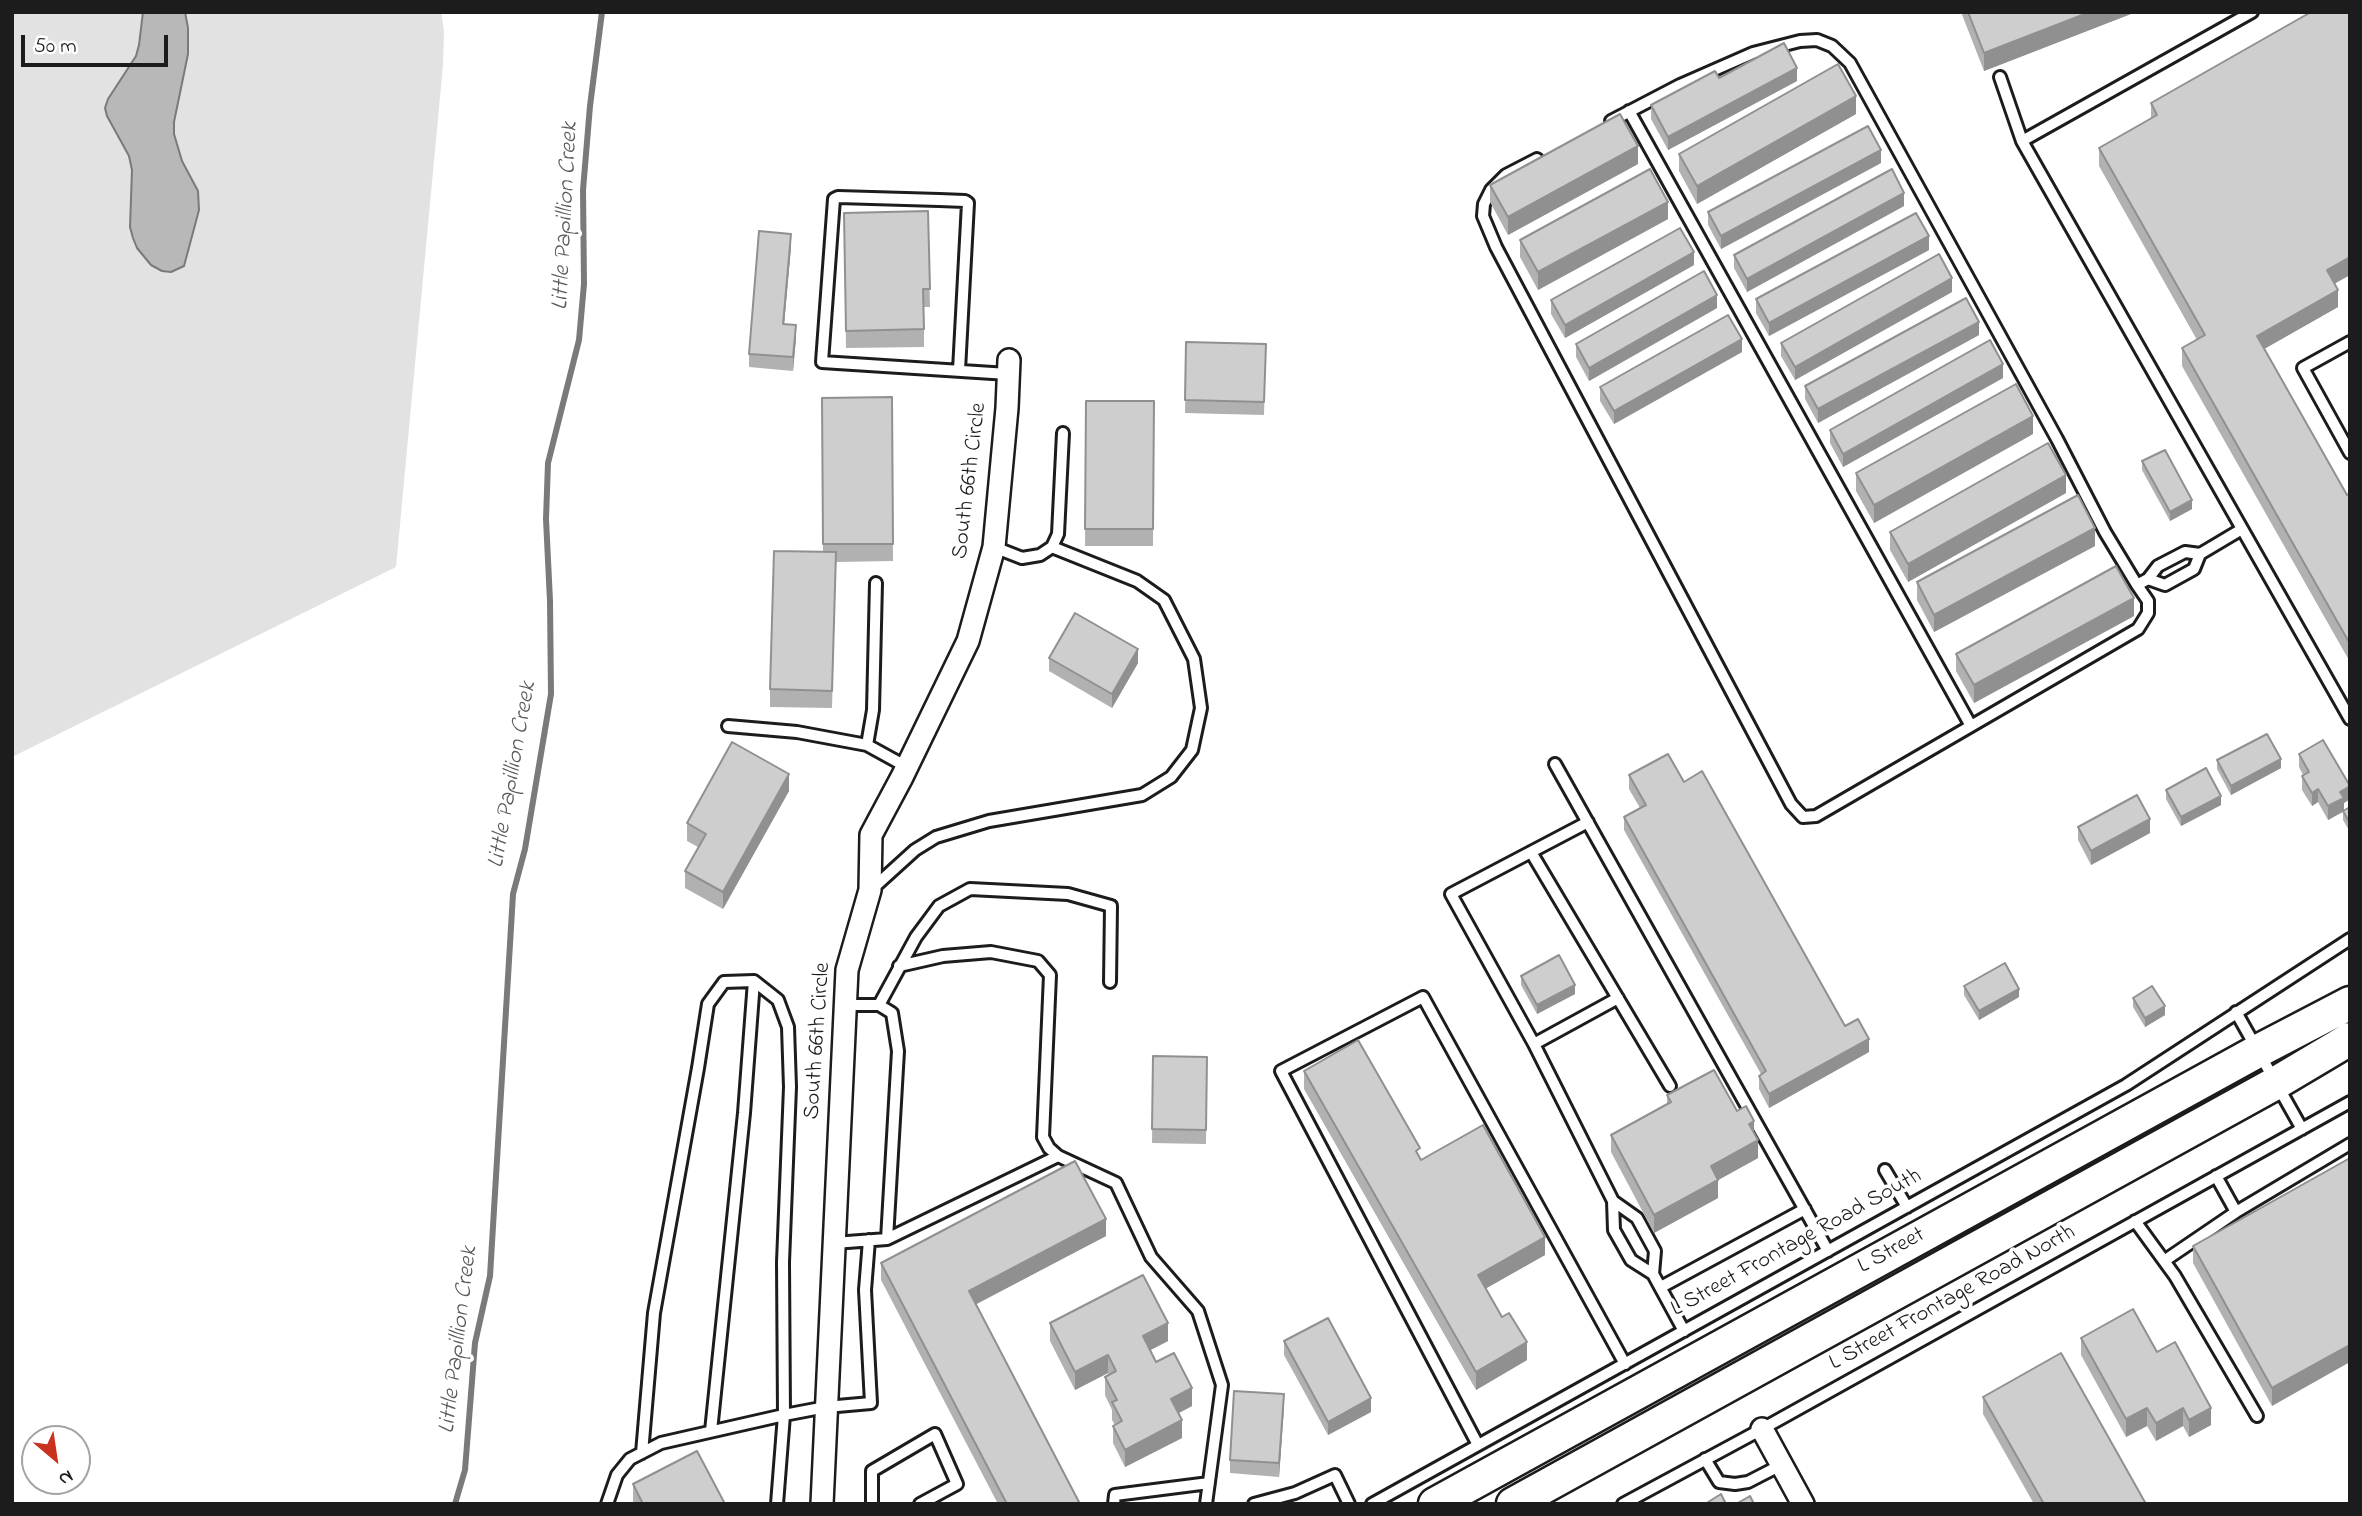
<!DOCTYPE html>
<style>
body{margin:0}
#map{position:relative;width:2362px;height:1516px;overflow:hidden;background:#fff;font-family:"Indie Flower",sans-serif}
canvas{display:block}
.frame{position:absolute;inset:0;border:14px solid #1c1c1c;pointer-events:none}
.north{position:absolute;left:21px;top:1425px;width:70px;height:70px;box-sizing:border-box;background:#fff;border:2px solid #a4a4a4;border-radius:50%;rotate:151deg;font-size:19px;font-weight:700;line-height:28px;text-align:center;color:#1c1c1c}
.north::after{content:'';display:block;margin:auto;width:24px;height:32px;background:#c8321e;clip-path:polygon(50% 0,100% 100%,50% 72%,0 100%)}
.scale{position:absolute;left:21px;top:35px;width:147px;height:32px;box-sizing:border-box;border:4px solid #1c1c1c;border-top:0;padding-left:9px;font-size:21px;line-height:24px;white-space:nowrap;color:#1c1c1c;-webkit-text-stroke:5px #fff;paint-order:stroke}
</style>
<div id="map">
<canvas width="2362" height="1516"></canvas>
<div class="frame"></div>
<div class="north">N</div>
<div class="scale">50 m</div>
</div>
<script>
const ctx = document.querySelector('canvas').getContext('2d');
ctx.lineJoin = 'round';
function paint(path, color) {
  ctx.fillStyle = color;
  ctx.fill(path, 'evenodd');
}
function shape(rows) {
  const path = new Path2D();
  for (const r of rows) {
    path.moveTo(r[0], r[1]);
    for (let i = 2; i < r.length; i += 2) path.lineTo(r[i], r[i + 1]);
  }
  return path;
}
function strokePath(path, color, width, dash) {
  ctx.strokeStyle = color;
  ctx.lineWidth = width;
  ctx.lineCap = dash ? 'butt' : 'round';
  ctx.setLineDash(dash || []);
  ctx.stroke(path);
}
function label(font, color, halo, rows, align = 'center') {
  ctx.font = font + ' "Indie Flower",sans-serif';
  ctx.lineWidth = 7;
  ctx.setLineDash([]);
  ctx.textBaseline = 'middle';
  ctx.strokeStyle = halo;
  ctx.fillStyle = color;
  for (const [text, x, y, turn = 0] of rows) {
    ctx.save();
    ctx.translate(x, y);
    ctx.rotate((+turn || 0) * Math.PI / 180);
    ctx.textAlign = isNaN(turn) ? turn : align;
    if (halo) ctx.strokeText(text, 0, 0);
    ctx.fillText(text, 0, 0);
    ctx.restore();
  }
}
const green = shape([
 [12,12,441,12,444,31,443,65,396,567,12,757]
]);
const water = shape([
 [143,12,185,12,188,28,188,54,174,122,174,134,182,161,198,191,199,210,184,266,171,272,162,271,151,265,137,248,133,238,130,227,132,170,129,156,107,116,105,108,108,99,136,56,139,45,143,12]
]);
const stream = shape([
 [455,1504,465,1470,475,1343,490,1276,513,894,525,849,551,694,550,601,546,519,548,463,579,340,584,284,583,190,590,106,602,12]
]);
const lane = shape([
 [2000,77,2022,141,2350,719],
 [1629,111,1971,726],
 [1611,121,1680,85,1753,53,1800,41,1817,40,1832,46,1850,63,2057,439,2105,532,2137,585],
 [2022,141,2252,12],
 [1537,159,1506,175,1491,190,1484,204,1483,216,1496,247,1791,804,1803,817,1816,816,2138,629,2148,613,2148,601,2137,585,2148,579],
 [2350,342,2303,368,2350,453],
 [959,370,968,203,965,201,939,200,838,197,834,199,822,362,1008,374],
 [994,547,1022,558,1040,555,1052,547,1058,534,1063,433],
 [2200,554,2194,569,2165,585,2148,579,2158,566,2185,552,2200,554,2242,529],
 [728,726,797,732,867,745,907,767],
 [867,745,873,710,876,583],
 [1555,764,1828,1251],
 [1588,822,1451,894,1534,1044,1613,1201,1614,1230,1631,1260,1653,1274,1684,1331],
 [1531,852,1670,1086],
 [872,889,915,850,936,837,989,821,1142,795,1171,777,1192,750,1201,708,1194,659,1164,600,1137,581,1052,547],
 [899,966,943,956,991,952,1038,961,1050,975,1043,1137,1049,1148,1058,1156],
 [845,1005,879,1005,892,1013,898,1051,887,1239],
 [879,1005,916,937,939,906,970,889,1068,894,1111,906,1110,982],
 [2236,1012,2302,1129],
 [1534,1044,1618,998],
 [1885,1170,1907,1207],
 [1613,1201,1637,1218,1655,1251,1653,1274],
 [2236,1212,2350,1144],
 [2135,1221,2175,1276,2257,1416],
 [834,1243,887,1239,1058,1156,1116,1183,1151,1257,1198,1311,1222,1385,1206,1504],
 [2164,1261,2236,1212,2216,1176],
 [1661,1287,1805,1209],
 [711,1431,744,1113,754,981],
 [1478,1445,1281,1071,1423,997,1625,1364],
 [1705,1459,1719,1482,1735,1484,1748,1482,1781,1465],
 [607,1504,617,1475,630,1459,661,1443,784,1415,783,1262,790,1087,788,1027,778,1000,754,981,724,982,708,1004,698,1068,654,1313,642,1453],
 [777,1504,784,1415,826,1407,871,1403,865,1290,869,1240],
 [872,1504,872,1471,935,1434,957,1484,920,1504],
 [1114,1504,1115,1495,1209,1483],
 [1254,1504,1295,1493,1335,1475,1349,1504],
 [1372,1504,2126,1085,2350,939],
 [1623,1504,1762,1429,2350,1102]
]);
const street = shape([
 [1762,1429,1803,1504],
 [822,1504,847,970,870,890,871,835,902,777,968,641,994,547,1007,408,1009,360]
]);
const primary = shape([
 [1435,1504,2258,1051,2350,1003],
 [1513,1504,2276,1083,2350,1039]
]);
const wall = shape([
 [1961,12,2136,12,1984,71],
 [2350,12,2350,275,2334,283,2338,307,2264,349,2347,495,2350,493,2350,662,2182,366,2182,348,2197,340,2099,166,2099,148,2151,119,2151,103],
 [1719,78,1797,81,1668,150,1651,119,1651,105],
 [1856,114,1697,204,1679,171,1679,154],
 [1881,163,1721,249,1708,225,1708,212],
 [1638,164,1508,235,1490,202,1490,185],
 [1904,206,1747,292,1734,268,1734,255],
 [928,211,930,307,924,307,924,347,846,348,844,213],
 [1668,219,1538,290,1520,257,1520,240],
 [791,247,784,324,796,338,793,371,749,367,749,354],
 [1929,250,1769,336,1756,313,1756,299],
 [1694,265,1565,338,1551,314,1551,300],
 [1952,292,1795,380,1781,356,1781,343],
 [1717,308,1589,381,1576,357,1576,344],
 [1979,335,1818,423,1805,399,1805,386],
 [1186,342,1266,344,1264,415,1185,413],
 [1742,352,1614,424,1600,401,1600,387],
 [2003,378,1843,467,1830,443,1830,430],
 [892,397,893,561,836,562,832,708,770,707,770,689,823,552,822,398],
 [1086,401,1154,401,1153,546,1085,546],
 [2033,434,1874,523,1856,491,1856,473],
 [2142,461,2192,509,2170,521,2142,470],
 [2066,493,1908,582,1890,550,1890,532],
 [2095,546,1934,632,1917,600,1917,582],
 [2134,616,1974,703,1956,671,1956,654],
 [1049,658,1138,663,1112,708,1049,671],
 [2299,754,2350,799,2344,803,2344,811,2350,807,2350,832,2343,820,2343,812,2328,820,2318,802,2312,806,2302,790,2302,776,2303,775,2299,767],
 [2217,760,2281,768,2231,795,2217,769],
 [1629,775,1684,782,1845,1026,1869,1052,1769,1108,1759,1089,1759,1076,1761,1074,1624,830,1624,817,1640,808,1629,789],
 [2166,790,2221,805,2181,826,2166,799],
 [789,791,723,909,685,888,685,871,698,847,687,841,687,823],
 [2078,827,2150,833,2091,865,2078,840],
 [1521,976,1575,994,1537,1014,1521,985],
 [1964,986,2019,997,1979,1020,1964,995],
 [2133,998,2165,1015,2145,1027,2133,1007],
 [1153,1056,1207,1057,1206,1144,1152,1143],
 [1304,1071,1420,1157,1421,1160,1545,1255,1486,1288,1527,1360,1476,1390,1304,1089],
 [1667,1095,1737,1111,1754,1133,1758,1158,1718,1180,1718,1198,1654,1233,1611,1152,1611,1135,1667,1104],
 [2350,1158,2272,1406,2193,1263,2193,1246],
 [1106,1236,976,1304,1080,1504,998,1504,881,1280,881,1263],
 [1050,1323,1168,1341,1150,1350,1156,1362,1192,1406,1179,1413,1182,1438,1125,1467,1113,1443,1113,1426,1115,1425,1112,1420,1112,1410,1105,1395,1105,1377,1109,1375,1108,1373,1075,1390,1050,1341],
 [2081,1338,2157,1352,2211,1425,2189,1437,2183,1426,2156,1441,2147,1426,2126,1437,2081,1355],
 [1284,1341,1371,1412,1328,1435,1284,1355],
 [1983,1397,2146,1504,2034,1504,1983,1414],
 [1284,1407,1279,1477,1230,1473,1230,1460],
 [633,1484,725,1504,634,1504,633,1501]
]);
const shadedWall = shape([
 [2090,12,2136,12,1984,71,1984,53],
 [1797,68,1797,81,1668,150,1668,137],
 [1856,96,1856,114,1697,204,1697,186],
 [1638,146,1638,164,1508,235,1508,217],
 [1881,150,1881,163,1721,249,1721,236],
 [1904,193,1904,206,1747,292,1747,279],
 [1668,202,1668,219,1538,290,1538,272],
 [791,234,791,247,783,337,783,324],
 [1929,236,1929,250,1769,336,1769,323],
 [1694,252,1694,265,1565,338,1565,325],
 [2350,257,2350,275,2327,288,2327,270],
 [1952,278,1952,292,1795,380,1795,367],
 [2338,290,2338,307,2257,353,2257,336],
 [1717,295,1717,308,1589,381,1589,368],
 [1979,322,1979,335,1818,423,1818,409],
 [796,325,796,338,793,371,793,357],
 [1742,339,1742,352,1614,424,1614,411],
 [2003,364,2003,378,1843,467,1843,454],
 [2033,416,2033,434,1874,523,1874,505],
 [2066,475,2066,493,1908,582,1908,564],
 [2192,500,2192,509,2170,521,2170,512],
 [2095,528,2095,546,1934,632,1934,615],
 [2134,598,2134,616,1974,703,1974,685],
 [1138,649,1138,663,1112,708,1112,694],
 [2281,759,2281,768,2231,795,2231,786],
 [789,774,789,791,723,909,723,892],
 [2350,786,2350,799,2344,803,2344,811,2328,820,2328,806,2340,792],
 [2318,789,2318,802,2312,806,2312,793],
 [2221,796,2221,805,2181,826,2181,817],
 [2150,819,2150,833,2091,865,2091,851],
 [1575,985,1575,994,1537,1014,1537,1005],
 [2019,989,2019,997,1979,1020,1979,1011],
 [2165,1006,2165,1015,2145,1027,2145,1018],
 [1869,1039,1869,1052,1769,1108,1769,1094],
 [1754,1121,1754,1139,1749,1124],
 [1758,1140,1758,1158,1711,1184,1711,1166],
 [1718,1180,1718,1198,1654,1233,1654,1215],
 [1106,1219,1106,1236,969,1308,969,1291],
 [1545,1237,1545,1255,1478,1293,1478,1275],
 [1168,1323,1168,1341,1143,1354,1143,1336],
 [1527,1342,1527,1360,1476,1390,1476,1372],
 [2350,1345,2350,1362,2272,1406,2272,1388],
 [1108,1355,1108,1373,1075,1390,1075,1372],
 [1192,1388,1192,1406,1171,1417,1171,1399],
 [1284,1394,1284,1407,1279,1477,1279,1463],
 [1371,1398,1371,1412,1328,1435,1328,1422],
 [2147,1408,2147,1426,2126,1437,2126,1419],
 [2183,1408,2183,1426,2156,1441,2156,1423],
 [2211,1408,2211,1425,2189,1437,2189,1420],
 [1182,1420,1182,1438,1125,1467,1125,1450]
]);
const building = shape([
 [1968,12,2090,12,1984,53,1968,12],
 [2311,12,2350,12,2350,257,2327,270,2338,290,2257,336,2347,495,2350,493,2350,644,2182,348,2205,335,2099,148,2157,115,2151,103,2311,12],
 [1784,43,1797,68,1668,137,1651,105,1715,71,1719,78,1784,43],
 [1838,64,1856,96,1697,186,1679,154,1838,64],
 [1620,114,1638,146,1508,217,1490,185,1620,114],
 [1868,126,1881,150,1721,236,1708,212,1868,126],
 [1650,169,1668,202,1538,272,1520,240,1650,169],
 [1892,169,1904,193,1747,279,1734,255,1892,169],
 [928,211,930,289,923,289,924,329,846,331,844,213,928,211],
 [1916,213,1929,236,1769,323,1756,299,1916,213],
 [1680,228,1694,252,1565,325,1551,300,1680,228],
 [759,231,791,234,783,324,796,325,793,357,749,354,759,231],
 [1939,254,1952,278,1795,367,1781,343,1939,254],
 [1704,271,1717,295,1589,368,1576,344,1704,271],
 [1966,298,1979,322,1818,409,1805,386,1966,298],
 [1728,315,1742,339,1614,411,1600,387,1728,315],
 [1990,340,2003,364,1843,454,1830,430,1990,340],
 [1186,342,1266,344,1264,402,1185,400,1186,342],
 [2016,384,2033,416,1874,505,1856,473,2016,384],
 [892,397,893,544,823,544,822,398,892,397],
 [1086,401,1154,401,1153,529,1085,529,1086,401],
 [2048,443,2066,475,1908,564,1890,532,2048,443],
 [2165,450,2192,500,2170,512,2142,461,2165,450],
 [2078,495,2095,528,1934,615,1917,582,2078,495],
 [774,551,836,552,832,691,770,689,774,551],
 [2116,566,2134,598,1974,685,1956,654,2116,566],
 [1075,613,1138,649,1112,694,1049,658,1075,613],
 [2267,734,2281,759,2231,786,2217,760,2267,734],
 [2323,740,2350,786,2340,792,2344,798,2328,806,2318,789,2312,793,2302,776,2309,772,2299,754,2323,740],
 [732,742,789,774,723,892,685,871,706,834,687,823,732,742],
 [1668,754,1684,782,1702,771,1845,1026,1858,1019,1869,1039,1769,1094,1759,1076,1766,1071,1624,817,1646,805,1629,775,1668,754],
 [2206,768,2221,796,2181,817,2166,790,2206,768],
 [2137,795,2150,819,2091,851,2078,827,2137,795],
 [2350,807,2350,823,2343,811,2350,807],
 [1559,955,1575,985,1537,1005,1521,976,1559,955],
 [2005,963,2019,989,1979,1011,1964,986,2005,963],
 [2152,986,2165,1006,2145,1018,2133,998,2152,986],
 [1358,1040,1420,1148,1416,1151,1421,1160,1483,1125,1545,1237,1478,1275,1502,1317,1509,1313,1527,1342,1476,1372,1304,1071,1358,1040],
 [1153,1056,1207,1057,1206,1130,1152,1129,1153,1056],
 [1714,1070,1737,1111,1746,1106,1754,1121,1749,1124,1758,1140,1711,1166,1718,1180,1654,1215,1611,1135,1671,1102,1667,1095,1714,1070],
 [2350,1158,2350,1345,2272,1388,2193,1246,2350,1158],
 [1075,1161,1106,1219,969,1291,1080,1504,1007,1504,881,1263,1075,1161],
 [1143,1275,1168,1323,1143,1336,1156,1362,1174,1353,1192,1388,1171,1399,1182,1420,1125,1450,1113,1426,1122,1421,1112,1402,1117,1400,1105,1377,1116,1371,1108,1355,1075,1372,1050,1323,1143,1275],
 [2133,1309,2157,1352,2175,1342,2211,1408,2189,1420,2183,1408,2156,1423,2147,1408,2126,1419,2081,1338,2133,1309],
 [1328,1318,1371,1398,1328,1422,1284,1341,1328,1318],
 [2061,1353,2146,1504,2044,1504,1983,1397,2061,1353],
 [1234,1391,1284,1394,1279,1463,1230,1460,1234,1391],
 [697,1451,725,1504,643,1504,633,1484,697,1451],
 [1721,1494,1726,1504,1705,1504,1721,1494],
 [1750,1496,1754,1504,1736,1504,1750,1496]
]);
const streetNames = [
 ["South 66th Circle",971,481,-83],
 ["South 66th Circle",819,1041,-86],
 ["L Street Frontage Road South",1797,1244,-29],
 ["L Street",1892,1252,-29],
 ["L Street Frontage Road North",1953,1299,-29]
];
const waterNames = [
 ["Little Papillion Creek",567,216,-87],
 ["Little Papillion Creek",514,775,-80],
 ["Little Papillion Creek",460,1340,-83]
];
paint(green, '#e2e2e2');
paint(water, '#b8b8b8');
strokePath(water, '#7a7a7a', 2);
strokePath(stream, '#7a7a7a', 6);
strokePath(lane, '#1c1c1c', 16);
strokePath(street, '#1c1c1c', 26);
strokePath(primary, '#1c1c1c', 37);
strokePath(lane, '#fff', 10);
strokePath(street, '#fff', 21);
strokePath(primary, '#fff', 32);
paint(wall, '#b1b1b1');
paint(shadedWall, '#909090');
paint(building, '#cecece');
strokePath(building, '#909090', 2);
label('23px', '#1c1c1c', '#fff', streetNames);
label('italic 24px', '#5a5a5a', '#fff', waterNames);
</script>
